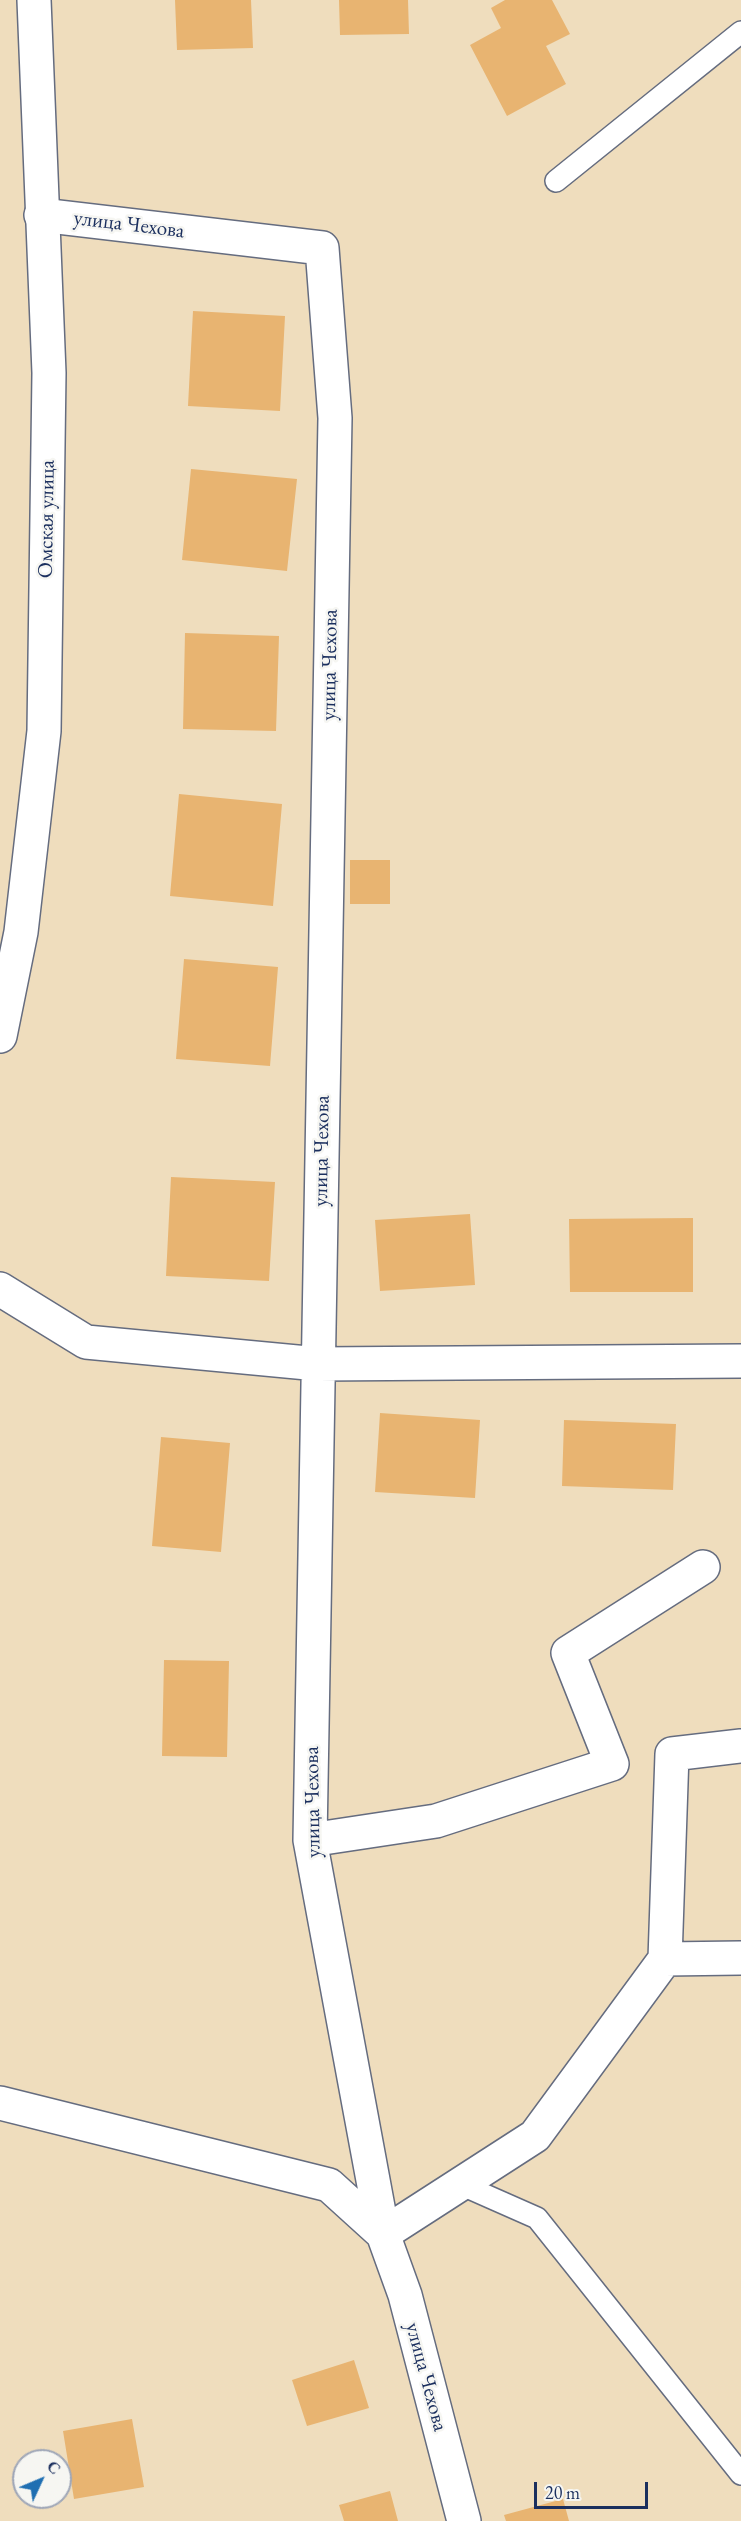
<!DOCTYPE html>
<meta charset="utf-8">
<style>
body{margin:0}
#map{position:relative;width:741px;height:2521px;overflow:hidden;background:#efddbd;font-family:"EB Garamond",serif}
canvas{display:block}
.north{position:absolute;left:12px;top:2449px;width:60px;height:60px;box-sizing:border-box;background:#f6f6f2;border:2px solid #9ea6b7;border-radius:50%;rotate:46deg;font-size:16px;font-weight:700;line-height:24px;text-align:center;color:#1b2f5e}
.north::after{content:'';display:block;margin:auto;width:21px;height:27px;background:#1f6fb2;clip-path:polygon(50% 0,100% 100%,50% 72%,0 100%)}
.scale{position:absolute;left:534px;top:2482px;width:114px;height:27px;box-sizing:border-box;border:3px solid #1b2f5e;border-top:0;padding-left:8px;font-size:18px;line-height:21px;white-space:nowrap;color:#1b2f5e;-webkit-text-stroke:4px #f6f6f2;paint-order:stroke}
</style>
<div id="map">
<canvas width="741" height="2521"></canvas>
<div class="north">С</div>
<div class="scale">20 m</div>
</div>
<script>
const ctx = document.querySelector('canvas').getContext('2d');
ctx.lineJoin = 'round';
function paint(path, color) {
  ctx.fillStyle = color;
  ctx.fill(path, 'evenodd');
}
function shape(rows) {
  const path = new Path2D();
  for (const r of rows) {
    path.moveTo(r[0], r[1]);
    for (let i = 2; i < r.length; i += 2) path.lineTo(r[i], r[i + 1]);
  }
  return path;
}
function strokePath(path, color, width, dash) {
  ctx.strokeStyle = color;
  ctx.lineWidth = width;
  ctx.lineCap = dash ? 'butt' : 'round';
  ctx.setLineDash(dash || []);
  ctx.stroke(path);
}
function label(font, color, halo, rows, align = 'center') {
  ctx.font = font + ' "EB Garamond",serif';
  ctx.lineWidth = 5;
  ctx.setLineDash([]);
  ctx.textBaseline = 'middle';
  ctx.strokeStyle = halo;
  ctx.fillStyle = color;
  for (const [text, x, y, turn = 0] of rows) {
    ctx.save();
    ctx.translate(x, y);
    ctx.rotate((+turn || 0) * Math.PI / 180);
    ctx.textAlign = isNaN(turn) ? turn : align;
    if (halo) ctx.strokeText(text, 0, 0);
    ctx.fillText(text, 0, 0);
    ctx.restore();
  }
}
const building = shape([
 [175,0,251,0,253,48,177,50],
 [339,0,408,0,409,34,340,35],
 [505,0,552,0,570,34,546,46,566,84,507,116,470,45,501,28,491,8],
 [193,311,285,316,280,411,188,406],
 [191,469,297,479,287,571,182,560],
 [185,633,279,636,276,731,183,729],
 [179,794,282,804,273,906,170,896],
 [350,860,390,860,390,904,350,904],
 [184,959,278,967,270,1066,176,1059],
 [171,1177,275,1182,269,1281,166,1276],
 [470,1214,475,1285,380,1291,375,1220],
 [693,1218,693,1292,570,1292,569,1219],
 [380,1413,480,1420,475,1498,375,1492],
 [564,1420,676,1424,673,1490,562,1486],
 [161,1437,230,1443,221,1552,152,1546],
 [164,1660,229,1661,227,1757,162,1756],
 [354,2360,369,2408,307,2426,292,2380],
 [132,2419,144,2487,74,2499,63,2431],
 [390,2491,398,2521,344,2521,339,2505],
 [563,2499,569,2521,506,2521,504,2515]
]);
const service = shape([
 [556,181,741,32],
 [460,2184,537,2218,741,2474]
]);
const minor = shape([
 [41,215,322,248,335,418,310,1840,383,2234,535,2136,665,1959,672,1754,741,1746],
 [0,1289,86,1342,318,1364,741,1361],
 [310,1840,436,1821,612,1764,568,1653,703,1567],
 [665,1959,741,1958],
 [0,2103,329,2185,383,2234,405,2295,464,2521]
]);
const tertiary = shape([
 [0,1036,21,932,44,731,49,373,34,0]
]);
const streetNames = [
 ["улица Чехова",129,225,7],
 ["Омская улица",47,519,-89],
 ["улица Чехова",330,665,-89],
 ["улица Чехова",322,1151,-89],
 ["улица Чехова",313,1802,-91],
 ["улица Чехова",426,2377,75]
];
paint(building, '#e8b471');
strokePath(service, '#656c7f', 24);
strokePath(minor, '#656c7f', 36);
strokePath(tertiary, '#656c7f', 36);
strokePath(service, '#fff', 21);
strokePath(minor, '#fff', 33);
strokePath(tertiary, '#fff', 33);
label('21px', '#1b2f5e', '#f6f6f2', streetNames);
</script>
